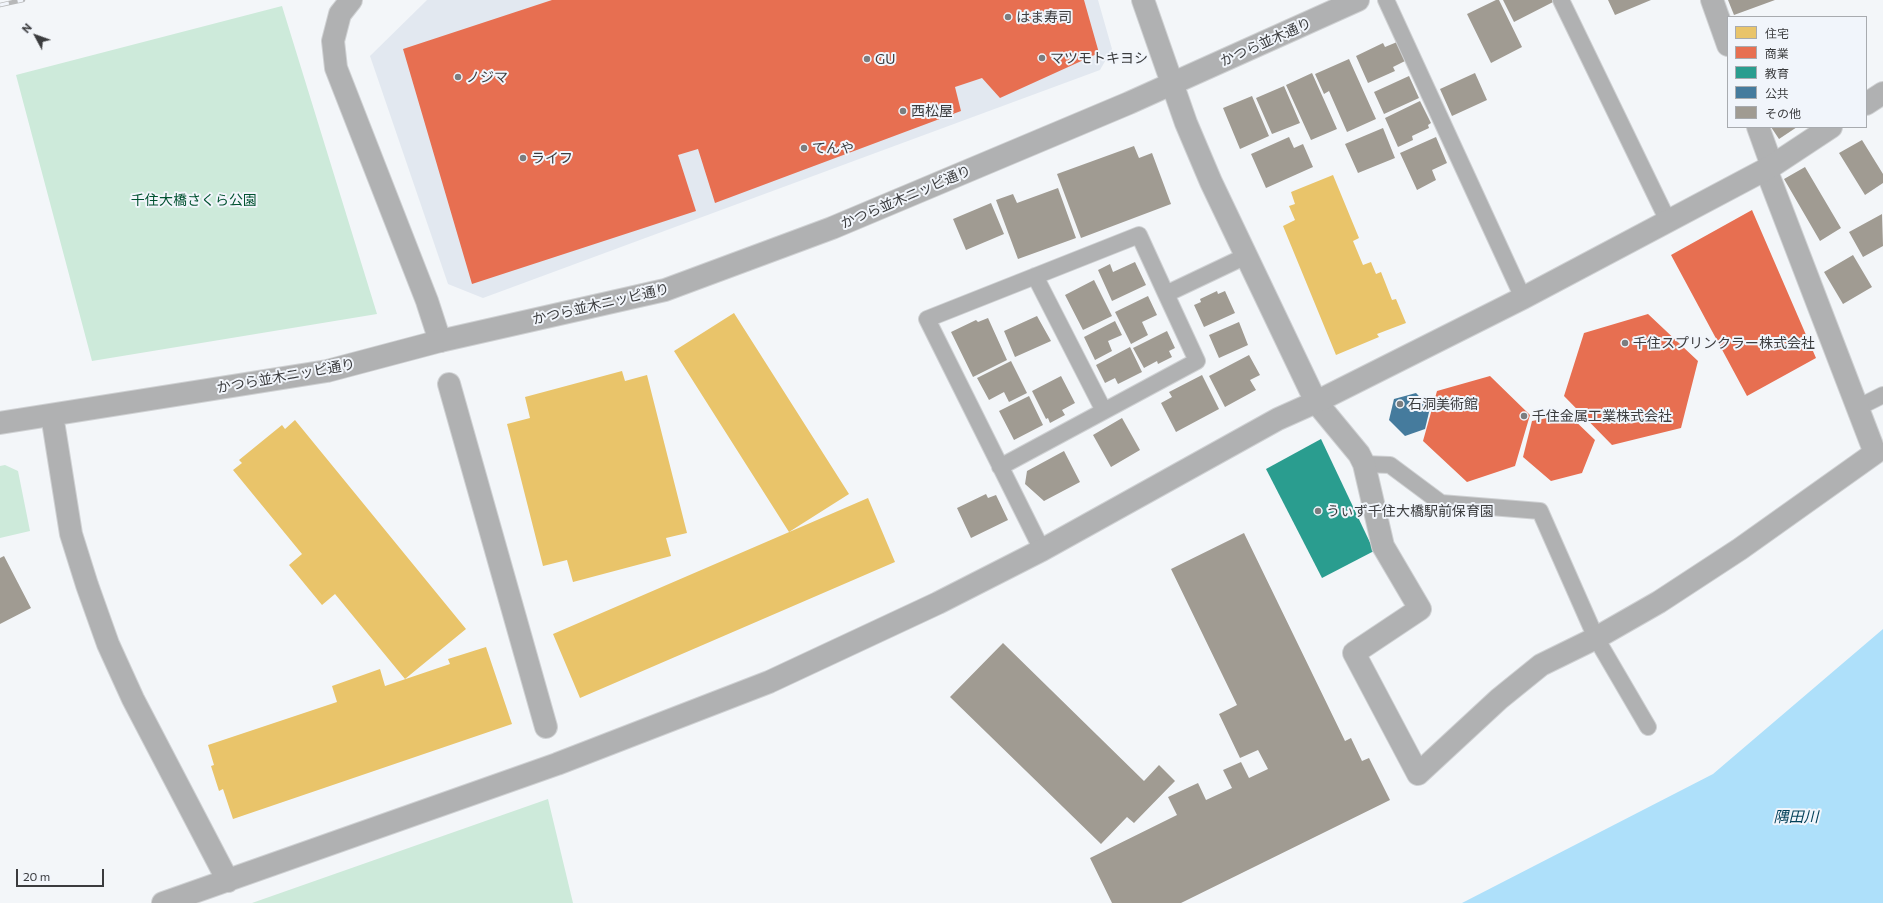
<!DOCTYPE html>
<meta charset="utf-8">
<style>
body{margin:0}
#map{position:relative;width:1883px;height:903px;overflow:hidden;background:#f3f6f9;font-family:Commissioner,"Noto Sans JP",sans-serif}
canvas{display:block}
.legend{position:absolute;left:1727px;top:16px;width:140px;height:112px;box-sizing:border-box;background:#f1f5fb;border:1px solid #a8abaf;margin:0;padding:5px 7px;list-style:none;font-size:12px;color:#3b3c3e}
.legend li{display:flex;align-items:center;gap:8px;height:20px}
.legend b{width:20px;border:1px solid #a8abaf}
.north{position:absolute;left:16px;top:16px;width:40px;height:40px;-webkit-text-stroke:3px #f1f5fb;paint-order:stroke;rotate:311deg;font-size:11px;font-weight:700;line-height:16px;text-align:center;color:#3b3c3e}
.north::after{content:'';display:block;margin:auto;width:14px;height:18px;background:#3b3c3e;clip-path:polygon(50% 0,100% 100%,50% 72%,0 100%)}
.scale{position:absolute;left:16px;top:869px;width:88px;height:18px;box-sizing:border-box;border:2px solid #3b3c3e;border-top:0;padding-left:5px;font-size:12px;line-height:14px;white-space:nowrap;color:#3b3c3e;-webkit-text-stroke:3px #f1f5fb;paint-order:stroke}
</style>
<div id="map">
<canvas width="1883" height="903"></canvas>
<ul class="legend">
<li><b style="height:11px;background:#e9c46a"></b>住宅</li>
<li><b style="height:11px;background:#e76f51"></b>商業</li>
<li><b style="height:11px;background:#2a9d8f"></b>教育</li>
<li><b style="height:11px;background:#457b9d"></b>公共</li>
<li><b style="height:11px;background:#a09b92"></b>その他</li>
</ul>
<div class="north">N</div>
<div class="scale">20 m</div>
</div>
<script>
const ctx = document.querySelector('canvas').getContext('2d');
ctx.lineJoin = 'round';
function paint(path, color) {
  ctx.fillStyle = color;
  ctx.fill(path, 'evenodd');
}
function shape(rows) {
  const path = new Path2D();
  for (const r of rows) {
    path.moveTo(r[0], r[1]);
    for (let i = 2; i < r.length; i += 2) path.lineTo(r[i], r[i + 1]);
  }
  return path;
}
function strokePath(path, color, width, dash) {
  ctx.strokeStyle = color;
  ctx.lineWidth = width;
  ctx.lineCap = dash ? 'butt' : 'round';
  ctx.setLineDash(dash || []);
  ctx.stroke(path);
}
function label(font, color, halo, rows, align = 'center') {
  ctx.font = font + ' Commissioner,"Noto Sans JP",sans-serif';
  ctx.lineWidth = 4;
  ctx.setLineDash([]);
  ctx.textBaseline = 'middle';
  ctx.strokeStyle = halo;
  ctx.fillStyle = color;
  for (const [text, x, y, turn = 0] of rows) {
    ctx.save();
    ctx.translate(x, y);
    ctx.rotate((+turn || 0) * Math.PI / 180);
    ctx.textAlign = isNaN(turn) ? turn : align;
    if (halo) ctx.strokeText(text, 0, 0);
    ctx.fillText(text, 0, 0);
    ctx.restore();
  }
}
const built = shape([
 [427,0,1098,0,1112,49,1100,70,483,298,448,284,370,56]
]);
const green = shape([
 [282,6,377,314,92,361,16,75],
 [5,465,18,471,30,531,0,538,0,466],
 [548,799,573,903,252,903]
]);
const water = shape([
 [1883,629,1883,903,1462,903,1713,774]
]);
const homes = shape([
 [1333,175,1359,238,1353,241,1363,265,1371,262,1376,274,1381,272,1392,300,1396,299,1406,323,1377,334,1379,337,1336,355,1283,226,1295,220,1289,206,1295,204,1291,192],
 [734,313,849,494,789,532,674,351],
 [622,371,625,381,647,375,687,533,666,538,671,556,573,582,567,560,543,566,507,424,530,418,525,397],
 [295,420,466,629,405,679,335,594,322,605,289,565,302,554,233,470,242,463,239,460,282,425,285,429],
 [868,498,895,562,580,698,553,634],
 [486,647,512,724,233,819,223,789,219,791,211,766,214,765,208,745,337,702,332,686,380,669,385,686,450,664,448,659]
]);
const shops = shape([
 [552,0,1084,0,1099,53,1000,98,982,78,955,87,961,111,715,203,698,149,678,155,696,211,472,284,403,49],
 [1752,210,1816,358,1747,396,1671,255],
 [1648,314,1698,361,1681,428,1612,445,1564,396,1584,333],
 [1490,376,1530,415,1515,466,1467,482,1423,441,1437,391],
 [1568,414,1595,440,1582,473,1551,481,1523,457,1532,421]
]);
const schools = shape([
 [1321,439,1374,551,1322,578,1266,469]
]);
const public = shape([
 [1416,393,1430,408,1425,429,1405,436,1389,420,1394,399]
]);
const building = shape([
 [1496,0,1499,0,1522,47,1491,63,1467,14],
 [1503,0,1557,0,1514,22],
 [1608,0,1651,0,1615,15],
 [1728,0,1775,0,1734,15],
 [1397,42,1405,61,1393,67,1395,71,1368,83,1356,56,1383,43,1385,47],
 [1349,59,1376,119,1347,132,1329,91,1324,94,1315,74],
 [1312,73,1337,129,1311,140,1286,85],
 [1475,73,1487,100,1452,116,1440,89],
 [1409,76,1419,98,1384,114,1374,92],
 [1284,86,1300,123,1272,134,1256,98],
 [1252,96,1269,136,1240,149,1223,108],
 [1420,101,1431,123,1428,125,1429,128,1412,136,1413,140,1398,147,1385,118],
 [1771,127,1797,127,1779,139],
 [1383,128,1395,158,1358,173,1345,144],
 [1289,137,1294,148,1303,144,1313,167,1266,188,1251,154],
 [1436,137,1447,163,1432,170,1436,180,1417,190,1400,153],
 [1862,140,1883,174,1883,183,1865,195,1839,153],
 [1134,146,1139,158,1152,153,1171,204,1081,238,1057,174],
 [1805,167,1841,228,1820,241,1784,179],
 [1058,188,1076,238,1018,259,996,200,1013,194,1017,203],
 [991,203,1004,234,966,250,953,219],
 [1882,214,1883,246,1863,257,1849,232],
 [1853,255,1872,287,1843,304,1824,272],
 [1135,262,1146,285,1112,301,1098,270,1110,264,1113,272],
 [1094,280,1112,316,1083,330,1065,295],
 [1217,291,1218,294,1225,291,1235,313,1204,327,1194,305,1201,302,1200,299],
 [1148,296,1157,315,1142,322,1148,335,1131,344,1115,312],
 [1037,316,1051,341,1015,357,1004,331],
 [988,318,1007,360,973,377,951,332,976,320,978,322],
 [1115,321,1122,335,1108,341,1112,351,1095,360,1084,337],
 [1239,322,1248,345,1219,358,1209,335],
 [1167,331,1175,348,1169,351,1172,357,1158,364,1157,361,1144,368,1133,348],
 [1130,347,1142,372,1118,384,1115,378,1105,383,1096,365],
 [1249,355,1260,375,1250,380,1256,390,1225,407,1209,376],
 [1011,361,1027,393,1009,402,1004,392,989,400,977,378],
 [1202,375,1219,409,1176,432,1161,403,1172,397,1169,392],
 [1061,376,1075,403,1062,410,1065,415,1050,423,1048,418,1046,419,1032,391],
 [1029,396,1043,425,1014,440,999,411],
 [1122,418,1140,450,1111,467,1093,435],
 [1064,451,1080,482,1044,501,1025,484,1027,471],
 [986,494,988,498,996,495,1008,520,971,538,957,508],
 [1244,533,1345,741,1351,738,1362,761,1369,758,1390,800,1181,903,1112,903,1090,858,1177,815,1168,797,1198,783,1206,800,1232,788,1223,770,1241,762,1249,778,1268,769,1258,750,1240,758,1219,714,1237,705,1171,569],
 [4,556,31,608,0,624,0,558],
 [1003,643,1144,781,1159,765,1175,781,1134,823,1127,817,1101,844,950,697]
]);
const service = shape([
 [1386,0,1523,298],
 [1561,0,1668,221],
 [1035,276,1104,411],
 [1859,407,1883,395],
 [1364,464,1390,465,1441,503,1540,511,1596,638,1648,727],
 [1000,467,1197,361,1166,294],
 [1042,550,927,319,1139,235,1166,294,1246,256]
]);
const pedestrian = shape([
 [449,384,546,727]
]);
const minor = shape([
 [351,0,340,14,333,41,336,68,427,301,440,341],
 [1712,0,1728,45],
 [1758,127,1772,166],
 [1316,402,1359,454,1364,464,1383,546,1420,609,1354,653,1418,774,1499,699,1541,665,1596,638,1659,602,1740,549,1875,453,1766,169]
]);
const tertiary = shape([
 [1143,0,1186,123,1211,182,1316,402,1523,298,1772,166,1831,127],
 [1866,104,1883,93],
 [52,415,71,534,87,585,108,644,133,699,228,881],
 [0,423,327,371,440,341,665,290,832,228,1129,103,1358,0],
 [163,903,557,764,769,682,938,603,1042,550,1278,419,1316,402]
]);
const rail = shape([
 [0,5,23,0]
]);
const markers = [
 [1008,17,4,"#7b7d7f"],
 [1042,58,4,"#7b7d7f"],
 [867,59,4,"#7b7d7f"],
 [458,77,4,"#7b7d7f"],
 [903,111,4,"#7b7d7f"],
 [804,148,4,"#7b7d7f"],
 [523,158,4,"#7b7d7f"],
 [1625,343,4,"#7b7d7f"],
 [1400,404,4,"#7b7d7f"],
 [1524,416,4,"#7b7d7f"],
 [1318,511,4,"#7b7d7f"]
];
const poiNames = [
 ["はま寿司",1016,17],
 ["マツモトキヨシ",1050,58],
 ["GU",875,59],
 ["ノジマ",466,77],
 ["西松屋",911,111],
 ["てんや",812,148],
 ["ライフ",531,158],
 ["千住スプリンクラー株式会社",1633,343],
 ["石洞美術館",1408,404],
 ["千住金属工業株式会社",1532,416],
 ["うぃず千住大橋駅前保育園",1326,511]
];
const streetNames = [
 ["かつら並木通り",1266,42,-24],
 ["かつら並木ニッピ通り",906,197,-23],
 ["かつら並木ニッピ通り",601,304,-13],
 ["かつら並木ニッピ通り",286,376,-10]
];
const parkNames = [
 ["千住大橋さくら公園",194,200]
];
const waterNames = [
 ["隅田川",1796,817]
];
paint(built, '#e2e8f0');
paint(green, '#cdeada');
paint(water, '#aee0fa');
paint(homes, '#e9c46a');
paint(shops, '#e76f51');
paint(schools, '#2a9d8f');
paint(public, '#457b9d');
paint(building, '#a09b92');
strokePath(service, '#cfd1d3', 18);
strokePath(pedestrian, '#cfd1d3', 24);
strokePath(minor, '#cfd1d3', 24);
strokePath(tertiary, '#cfd1d3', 24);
strokePath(service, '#b0b1b2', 16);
strokePath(pedestrian, '#b0b1b2', 22);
strokePath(minor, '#b0b1b2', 22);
strokePath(tertiary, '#b0b1b2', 22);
strokePath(rail, '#b7b8b9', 4.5);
strokePath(rail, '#f1f5fb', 3, [9]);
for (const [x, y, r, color] of markers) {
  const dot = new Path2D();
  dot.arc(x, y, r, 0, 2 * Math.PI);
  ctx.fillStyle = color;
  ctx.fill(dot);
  strokePath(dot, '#f1f5fb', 1.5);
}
label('14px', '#3b3c3e', '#f1f5fb', poiNames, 'left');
label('14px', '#3b3c3e', '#f1f5fb', streetNames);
label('14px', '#005230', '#f1f5fb', parkNames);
label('italic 15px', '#013f57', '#f1f5fb', waterNames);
</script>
